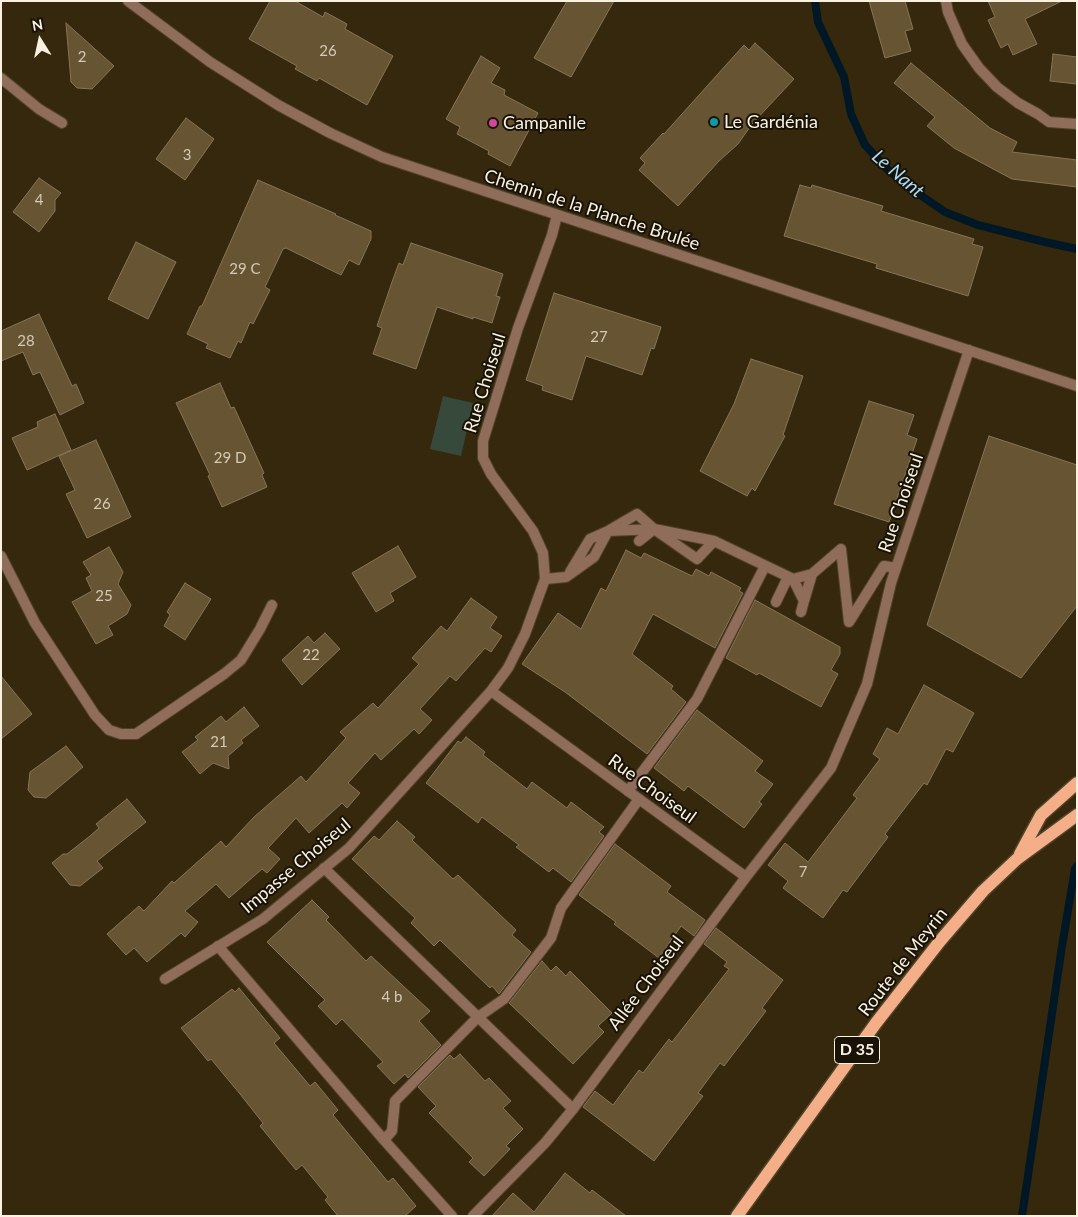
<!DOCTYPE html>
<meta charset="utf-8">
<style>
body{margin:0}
#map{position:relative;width:1078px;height:1217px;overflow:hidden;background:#36280c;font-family:Lato,sans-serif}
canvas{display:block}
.frame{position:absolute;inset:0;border:2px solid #faf1e1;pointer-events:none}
.north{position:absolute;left:15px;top:15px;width:50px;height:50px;-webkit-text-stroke:4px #181207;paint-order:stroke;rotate:350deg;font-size:14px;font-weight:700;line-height:20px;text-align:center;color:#faf1e1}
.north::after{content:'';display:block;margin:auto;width:18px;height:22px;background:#faf1e1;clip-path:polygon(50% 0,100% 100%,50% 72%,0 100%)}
</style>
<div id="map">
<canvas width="1078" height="1217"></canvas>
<div class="frame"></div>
<div class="north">N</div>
</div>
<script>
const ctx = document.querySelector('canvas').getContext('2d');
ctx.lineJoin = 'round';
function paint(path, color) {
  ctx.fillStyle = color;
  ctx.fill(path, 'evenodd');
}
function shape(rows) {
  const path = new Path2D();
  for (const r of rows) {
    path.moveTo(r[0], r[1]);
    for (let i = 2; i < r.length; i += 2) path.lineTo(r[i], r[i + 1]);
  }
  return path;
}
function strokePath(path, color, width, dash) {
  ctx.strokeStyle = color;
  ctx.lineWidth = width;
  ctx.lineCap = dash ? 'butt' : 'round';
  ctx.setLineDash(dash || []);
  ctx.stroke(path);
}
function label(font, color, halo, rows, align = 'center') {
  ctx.font = font + ' Lato,sans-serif';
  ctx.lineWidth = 4;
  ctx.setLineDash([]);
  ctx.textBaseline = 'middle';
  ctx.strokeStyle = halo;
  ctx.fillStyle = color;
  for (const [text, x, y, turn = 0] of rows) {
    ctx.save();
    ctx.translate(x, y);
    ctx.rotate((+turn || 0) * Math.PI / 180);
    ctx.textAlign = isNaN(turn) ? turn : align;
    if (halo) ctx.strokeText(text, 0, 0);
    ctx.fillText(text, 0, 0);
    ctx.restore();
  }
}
const green = shape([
 [443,396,473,403,461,456,430,449]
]);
const stream = shape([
 [815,1,818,22,844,77,851,114,865,145,888,170,913,190,945,212,978,225,1045,242,1077,249],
 [1022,1216,1062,946,1075,869,1077,866]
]);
const building = shape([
 [270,1,295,1,323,17,325,12,347,24,345,29,393,56,367,105,319,78,317,81,295,69,297,66,249,39,270,1],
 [567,1,614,1,571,77,534,58,567,1],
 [869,1,905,1,913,29,905,31,911,51,885,58,869,1],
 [988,1,1062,1,1025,19,1037,44,1013,55,1008,44,1001,48,988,20,995,17,988,1],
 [66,23,114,66,92,89,77,88,71,82,66,23],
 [755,43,794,79,752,124,738,144,719,161,678,206,639,170,645,163,640,158,663,133,664,134,744,45,749,50,755,43],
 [1053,54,1077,57,1077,84,1050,81,1053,54],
 [481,56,500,68,491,83,505,90,504,95,538,113,510,166,488,154,489,151,457,134,460,127,446,119,481,56],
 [911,63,990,128,1017,142,1012,152,1077,160,1077,187,1012,179,954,148,927,126,935,117,894,83,911,63],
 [186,118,214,139,185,180,156,159,186,118],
 [39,178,61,193,55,200,55,211,39,232,13,212,39,178],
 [258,180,336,214,335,215,371,231,371,239,359,265,349,260,341,275,286,248,283,249,265,287,270,290,253,324,250,322,241,343,238,341,230,358,206,348,208,344,187,334,200,306,202,306,258,180],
 [800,185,811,188,812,185,883,206,881,211,974,239,972,244,983,247,968,296,876,268,877,264,784,236,800,185],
 [136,242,176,262,148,319,108,299,136,242],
 [411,243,503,274,496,296,500,297,492,323,473,317,473,319,437,307,416,369,373,354,382,328,377,326,392,282,399,263,403,265,411,243],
 [554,293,661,327,654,349,651,348,642,375,586,356,572,400,542,390,543,386,526,380,554,293],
 [39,314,72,386,76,384,84,403,60,415,40,372,33,375,23,352,1,361,1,331,39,314],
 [751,359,803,376,783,435,785,436,755,491,752,488,747,496,700,471,734,404,751,359],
 [220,383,231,408,234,407,264,473,262,475,267,487,222,507,208,476,210,475,176,403,220,383],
 [869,401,914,415,907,435,917,439,889,522,834,504,869,401],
 [55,414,71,450,27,470,12,438,38,427,37,422,55,414],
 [989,436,1077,465,1077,606,1021,678,927,625,989,436],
 [96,440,131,517,87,538,66,494,75,490,59,456,96,440],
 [398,546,416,577,390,593,394,601,376,612,352,573,398,546],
 [109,547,123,572,118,584,131,605,127,614,108,626,113,635,96,644,72,602,92,591,86,578,91,575,83,562,109,547],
 [626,550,641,558,644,553,692,576,696,569,709,576,711,572,741,588,739,591,743,593,715,648,653,614,632,654,673,686,671,689,686,702,647,754,565,692,522,664,558,613,581,629,601,588,606,591,626,550],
 [185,583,211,599,185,640,164,626,170,615,167,612,185,583],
 [471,598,497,617,490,628,502,636,491,652,485,648,456,681,450,676,420,709,432,720,419,734,414,729,381,760,375,753,348,783,360,793,347,808,342,803,309,833,296,818,268,848,280,859,267,873,262,869,229,898,216,884,185,911,198,922,185,937,181,933,147,962,134,948,126,955,107,934,139,906,144,911,172,881,174,883,221,841,226,847,254,817,301,776,306,782,346,738,340,732,373,703,378,708,419,664,412,658,441,626,447,631,471,598],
 [755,600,840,647,840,654,831,670,838,674,821,707,759,673,757,675,726,658,755,600],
 [325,633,340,649,302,685,282,660,308,636,314,643,325,633],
 [1,676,32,714,1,739,1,676],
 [924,685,974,713,953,752,946,749,927,785,924,783,885,834,888,837,847,892,843,890,823,918,783,888,788,881,768,865,785,843,808,862,857,798,853,795,880,759,873,754,887,728,898,734,924,685],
 [244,707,259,726,241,740,243,743,228,756,229,769,213,763,200,774,182,752,198,740,195,737,221,716,226,722,244,707],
 [697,710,763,761,755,771,773,784,759,802,762,804,744,828,688,786,684,791,654,768,697,710],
 [466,737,485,752,483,755,527,789,532,782,567,808,571,802,604,827,599,832,604,836,571,882,553,868,549,872,516,847,519,845,482,817,478,823,426,783,458,741,461,743,466,737],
 [66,746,83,767,46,798,34,797,28,790,30,772,66,746],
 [127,799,146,822,97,861,103,868,80,886,70,885,52,863,63,854,67,854,90,836,99,828,96,824,127,799],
 [397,821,415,837,412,840,453,879,458,875,516,930,512,935,531,952,499,994,492,986,490,988,440,940,434,946,411,923,415,918,352,859,374,836,379,840,397,821],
 [615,844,671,886,667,892,705,920,694,936,681,926,659,958,614,924,616,922,579,895,615,844],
 [312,900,329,917,326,920,366,961,371,956,430,1011,419,1021,441,1045,408,1078,405,1074,394,1084,377,1066,383,1062,342,1019,336,1025,318,1006,325,1000,267,942,312,900],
 [716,928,783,980,762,1008,766,1011,724,1066,720,1063,698,1093,703,1096,654,1161,583,1107,595,1091,613,1105,639,1070,643,1073,669,1039,672,1042,729,969,724,966,727,962,704,944,716,928],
 [542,961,551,971,556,966,566,976,570,971,612,1013,598,1026,604,1032,573,1064,509,1003,542,961],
 [239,988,280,1038,274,1043,310,1086,315,1082,338,1110,333,1115,388,1182,393,1178,416,1206,405,1216,338,1216,325,1200,328,1197,302,1165,296,1170,260,1126,263,1123,240,1094,211,1059,208,1061,181,1028,232,989,235,992,239,988],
 [460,1054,485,1081,489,1078,511,1101,503,1108,523,1129,506,1146,510,1149,484,1176,469,1162,473,1158,429,1113,436,1106,418,1087,450,1055,454,1059,460,1054],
 [565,1173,590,1193,592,1190,626,1216,492,1216,513,1193,534,1212,565,1173]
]);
const pedestrian = shape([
 [639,541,654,529],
 [570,572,590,539,608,531,637,514,654,529,714,541],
 [545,579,566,577,594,557,608,531,654,529,697,559,714,541,793,579,812,574,841,549,849,622,884,566,896,568],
 [793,579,804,601,801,612],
 [804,601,812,574],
 [776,602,788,577],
 [628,791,697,699,765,566],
 [324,868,573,1109],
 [218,946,384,1140,452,1216],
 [384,1140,392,1131,395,1101,478,1017,504,999,551,938,561,908,639,799]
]);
const minor = shape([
 [128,1,210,62,278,105,330,133,382,157,1077,386],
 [946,1,948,12,962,44,979,68,997,87,1018,103,1038,114,1049,122,1077,124],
 [1,78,39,109,62,123],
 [557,215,552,235,518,328,483,441,483,458,491,474,533,531,543,553,545,579,525,634,508,668,491,691,746,877,831,768,867,684,891,583,969,350],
 [1,556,35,623,95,715,109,730,121,734,136,734,224,674,241,660,260,629,272,605],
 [165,979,263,919,349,848,491,691],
 [473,1216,545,1143,573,1109,746,877]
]);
const primary = shape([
 [1020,854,1041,815,1077,783],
 [737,1216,876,1023,940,941,983,891,1017,859,1077,815]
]);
const markers = [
 [714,122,5,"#0f9aa8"],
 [493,123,5,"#d1479c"]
];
const numberNames = [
 ["26",328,51],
 ["2",82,57],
 ["3",187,155],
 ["4",39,200],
 ["29 C",245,269],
 ["27",599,337],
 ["28",26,341],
 ["29 D",230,458],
 ["26",102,504],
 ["25",104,596],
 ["22",311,655],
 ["21",219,742],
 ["7",803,872],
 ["4 b",392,997]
];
const shields = [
 [857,1050,45]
];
const shieldNames = [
 ["D 35",857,1050]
];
const poiNames = [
 ["Le Gardénia",724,122],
 ["Campanile",503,123]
];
const streetNames = [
 ["Chemin de la Planche Brulée",592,210,18],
 ["Rue Choiseul",485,383,-73],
 ["Rue Choiseul",901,503,-71],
 ["Rue Choiseul",652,789,36],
 ["Impasse Choiseul",296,866,-40],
 ["Route de Meyrin",903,962,-52],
 ["Allée Choiseul",646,983,-53]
];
const waterNames = [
 ["Le Nant",898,174,41]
];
paint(green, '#36493b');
strokePath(stream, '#001825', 8);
paint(building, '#675433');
strokePath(building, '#867558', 1);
strokePath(pedestrian, '#51442a', 12);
strokePath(minor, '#51442a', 12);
strokePath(primary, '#51442a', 15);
strokePath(pedestrian, '#8f6d5a', 10);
strokePath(minor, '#8f6d5a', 10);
strokePath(primary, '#f5af88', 12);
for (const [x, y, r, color] of markers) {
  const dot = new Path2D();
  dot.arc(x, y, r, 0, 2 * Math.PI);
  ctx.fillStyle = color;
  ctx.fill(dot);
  strokePath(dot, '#181207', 2);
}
label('15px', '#d5cab6', null, numberNames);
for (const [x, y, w] of shields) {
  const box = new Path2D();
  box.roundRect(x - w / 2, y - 13.5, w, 27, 4);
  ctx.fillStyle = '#181207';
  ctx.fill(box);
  strokePath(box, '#faf1e1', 1);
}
label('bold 16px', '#faf1e1', null, shieldNames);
label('18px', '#faf1e1', '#181207', poiNames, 'left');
label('18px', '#faf1e1', '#181207', streetNames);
label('italic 19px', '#a7ddf9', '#181207', waterNames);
</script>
